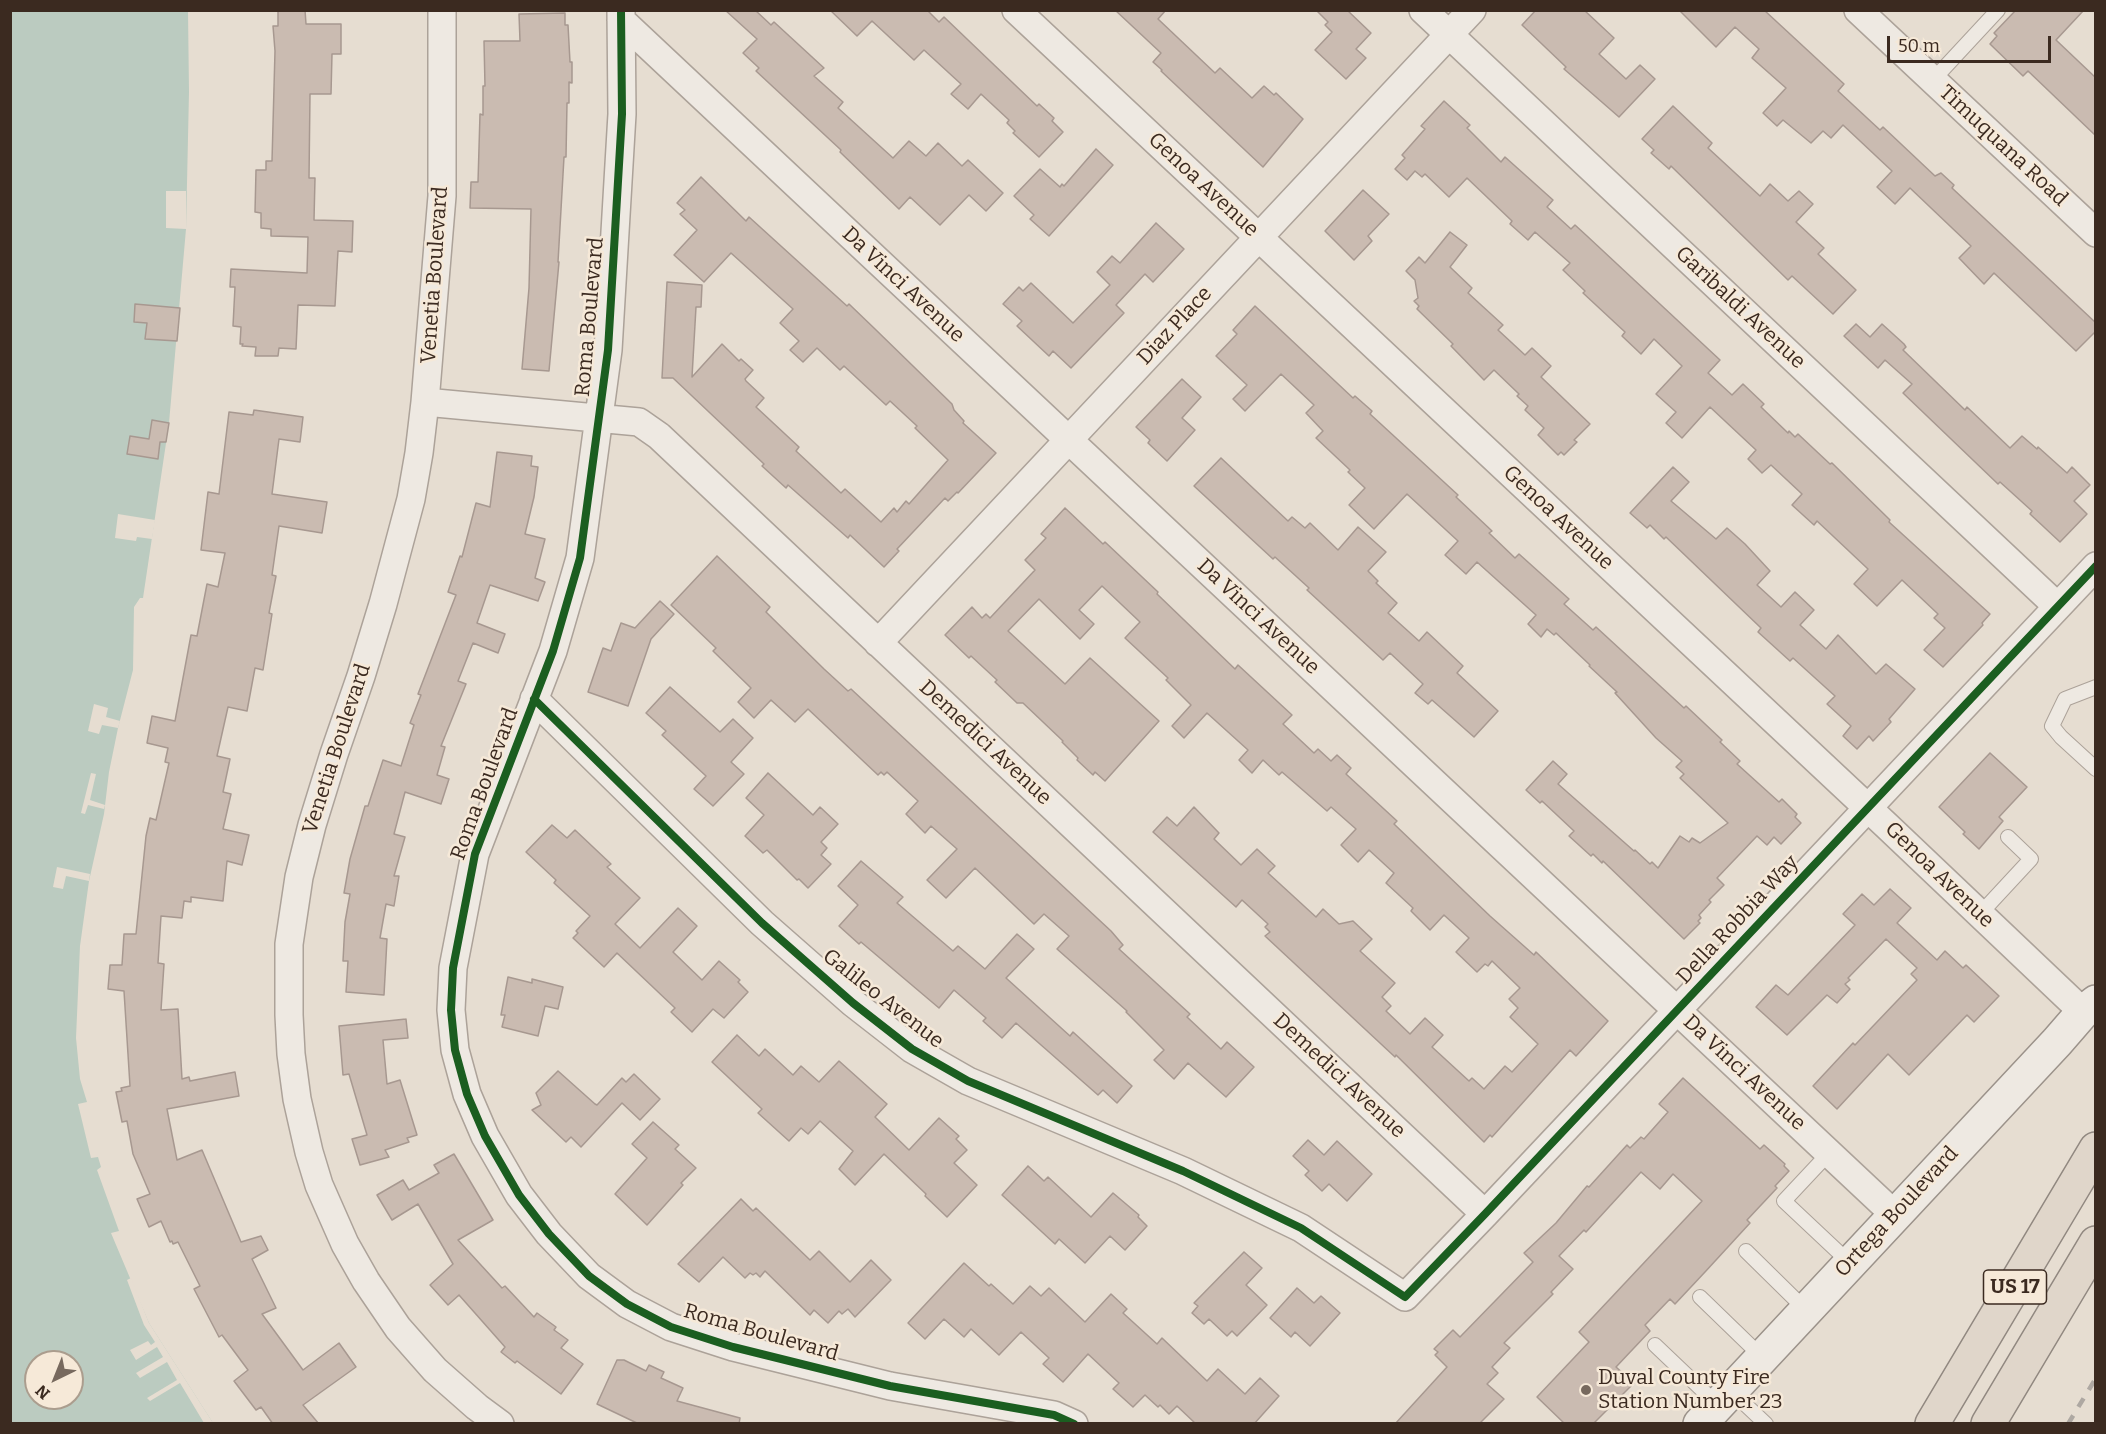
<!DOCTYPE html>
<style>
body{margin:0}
#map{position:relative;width:2106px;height:1434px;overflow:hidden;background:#e6ddd1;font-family:Bitter,serif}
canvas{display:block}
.frame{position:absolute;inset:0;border:12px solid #3b2a20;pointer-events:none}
.north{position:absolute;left:24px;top:1350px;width:60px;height:60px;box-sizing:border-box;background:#f6e9d8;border:2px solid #ab9d8e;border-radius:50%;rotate:223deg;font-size:16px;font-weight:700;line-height:24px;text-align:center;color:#3b2a20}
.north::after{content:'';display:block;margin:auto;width:21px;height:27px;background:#77695e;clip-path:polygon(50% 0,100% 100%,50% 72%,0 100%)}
.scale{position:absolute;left:1887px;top:36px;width:164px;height:27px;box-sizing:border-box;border:3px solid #3b2a20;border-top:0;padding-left:8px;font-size:18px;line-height:21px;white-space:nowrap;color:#3b2a20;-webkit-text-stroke:4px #f6e9d8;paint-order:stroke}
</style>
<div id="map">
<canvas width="2106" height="1434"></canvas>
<div class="frame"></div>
<div class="north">N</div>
<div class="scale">50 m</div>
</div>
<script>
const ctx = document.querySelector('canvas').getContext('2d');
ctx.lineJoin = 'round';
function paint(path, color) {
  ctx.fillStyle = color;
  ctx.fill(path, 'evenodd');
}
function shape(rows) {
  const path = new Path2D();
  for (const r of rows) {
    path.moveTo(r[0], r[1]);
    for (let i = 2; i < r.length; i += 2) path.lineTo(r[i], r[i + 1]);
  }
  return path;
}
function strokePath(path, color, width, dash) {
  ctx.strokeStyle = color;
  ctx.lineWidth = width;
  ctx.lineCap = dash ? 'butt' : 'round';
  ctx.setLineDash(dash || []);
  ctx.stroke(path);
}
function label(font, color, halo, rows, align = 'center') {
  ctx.font = font + ' Bitter,serif';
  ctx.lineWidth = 5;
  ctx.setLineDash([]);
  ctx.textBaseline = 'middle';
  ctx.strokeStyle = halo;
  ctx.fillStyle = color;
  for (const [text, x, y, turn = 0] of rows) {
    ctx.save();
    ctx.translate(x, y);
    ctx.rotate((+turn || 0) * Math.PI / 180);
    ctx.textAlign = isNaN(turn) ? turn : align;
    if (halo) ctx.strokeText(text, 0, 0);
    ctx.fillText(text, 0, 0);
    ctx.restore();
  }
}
const water = shape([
 [10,11,188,11,189,92,186,229,169,423,143,598,140,598,134,607,133,670,118,728,109,772,104,814,89,881,80,946,76,1038,80,1079,87,1102,78,1104,91,1158,98,1157,101,1167,97,1170,119,1231,111,1233,149,1323,213,1423,11,1423],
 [36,1362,72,1362,72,1398,36,1398]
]);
const pier = shape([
 [166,191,186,191,186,229,166,228],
 [118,514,155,520,152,539,137,537,136,541,115,538],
 [94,704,108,708,106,717,120,721,118,728,102,725,99,734,88,731],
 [91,773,96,774,90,800,105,805,104,809,88,805,85,814,81,813],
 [57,867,90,874,89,881,66,876,63,889,53,887],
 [131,1278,149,1323,213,1423,204,1423,180,1383,150,1401,147,1398,177,1380,167,1362,140,1378,136,1373,163,1357,157,1347,136,1360,130,1350,148,1341,151,1345,155,1342,144,1325,127,1280]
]);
const building = shape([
 [278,10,305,10,306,24,341,24,341,54,332,54,331,94,310,94,309,178,315,178,314,220,353,221,352,252,338,251,335,306,298,305,296,349,279,348,278,356,255,356,256,347,242,346,243,344,240,344,241,327,233,326,235,287,230,287,231,269,307,273,308,237,271,236,271,229,261,228,261,213,255,212,256,170,266,170,266,161,272,161,275,51,273,26,278,26,278,10],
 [725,10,755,10,771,25,774,22,824,68,814,76,843,102,838,108,893,158,909,141,926,156,938,143,962,166,968,160,1003,193,986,211,969,195,940,225,910,197,899,209,840,152,841,150,756,71,759,68,743,53,757,39,725,10],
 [830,10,927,10,939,22,944,17,1037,106,1039,104,1054,118,1052,121,1063,132,1039,157,1013,133,1015,131,1007,123,1009,120,981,94,968,109,951,94,961,84,924,50,914,60,872,21,857,36,830,10],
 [1115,10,1166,10,1158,19,1215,73,1220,68,1252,98,1264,86,1274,95,1276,93,1303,119,1263,167,1161,71,1162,70,1153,62,1161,53,1115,10],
 [1316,10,1347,10,1371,33,1356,49,1366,58,1346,79,1315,50,1332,32,1325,25,1328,22,1316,10],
 [1536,10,1584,10,1614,38,1599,54,1626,79,1640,65,1655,79,1619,117,1564,69,1566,67,1522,25,1536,10],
 [1679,10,1764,10,1844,84,1838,91,1880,130,1883,127,1935,176,1941,173,1954,185,1952,188,2096,323,2096,331,2076,351,1994,273,1984,284,1959,258,1971,246,1910,188,1895,204,1877,187,1892,171,1843,125,1831,138,1823,131,1811,143,1783,120,1777,126,1763,113,1786,88,1752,58,1759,49,1735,27,1716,47,1679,10],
 [2016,10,2084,10,2056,40,2096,78,2096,136,2028,71,2023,76,1990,44,1997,36,1994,33,2016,10],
 [565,13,565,25,568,25,570,62,572,62,572,83,569,82,569,103,567,103,566,157,564,157,558,262,559,262,549,371,522,369,529,288,531,209,470,208,471,182,478,182,480,114,483,115,483,86,485,86,484,41,520,41,519,14,565,13],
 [1444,101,1470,125,1467,128,1501,162,1505,157,1553,200,1547,207,1571,229,1575,225,1587,236,1720,360,1708,373,1732,395,1743,384,1764,404,1761,407,1788,433,1789,431,1795,437,1798,434,1830,464,1832,463,1890,520,1889,522,1990,614,1982,623,1983,625,1943,667,1924,650,1945,628,1934,618,1938,614,1902,580,1877,606,1854,584,1868,569,1817,521,1814,525,1792,505,1802,494,1771,465,1762,473,1748,459,1756,450,1710,407,1682,438,1666,423,1676,412,1656,394,1682,366,1654,339,1641,354,1622,336,1625,332,1583,293,1585,291,1563,270,1570,263,1535,232,1528,240,1510,224,1512,221,1467,178,1449,197,1425,174,1422,177,1415,171,1407,180,1395,169,1405,158,1402,155,1425,129,1421,126,1444,101],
 [1673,106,1712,143,1708,148,1760,196,1770,184,1788,201,1799,191,1813,204,1796,222,1824,248,1818,254,1856,290,1833,314,1792,276,1788,280,1671,166,1669,169,1651,153,1654,150,1642,139,1673,106],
 [1096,149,1113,165,1049,236,1030,219,1034,215,1014,196,1040,169,1060,187,1062,184,1064,186,1096,149],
 [701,177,746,221,749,217,847,306,849,304,875,329,952,404,954,410,964,421,963,423,996,453,958,493,957,492,948,501,945,498,897,549,899,551,884,567,850,535,848,538,788,485,786,488,762,466,764,464,673,378,662,378,667,282,702,285,701,307,696,307,692,377,722,344,739,361,741,359,753,370,745,379,746,381,764,398,756,407,799,447,796,451,841,493,845,489,881,522,894,508,897,512,906,501,909,504,948,460,915,428,917,426,890,401,886,405,844,366,840,370,817,348,803,362,790,350,799,341,780,323,793,309,731,253,704,282,674,255,697,230,680,214,685,210,677,203,701,177],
 [1363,190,1389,214,1368,236,1372,241,1354,260,1325,231,1363,190],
 [1156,223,1184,249,1153,282,1145,274,1116,305,1124,313,1071,368,1053,351,1049,356,1017,326,1022,321,1003,304,1019,287,1023,291,1031,283,1073,323,1110,285,1097,272,1112,256,1120,263,1156,223],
 [1450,232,1467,245,1450,267,1472,288,1468,293,1503,325,1498,330,1525,355,1532,348,1551,366,1541,377,1590,424,1574,440,1577,442,1564,455,1561,452,1558,455,1538,435,1544,428,1525,410,1528,406,1517,396,1519,394,1494,370,1484,380,1451,346,1453,344,1417,309,1419,306,1414,301,1418,298,1415,280,1406,271,1419,257,1425,263,1450,232],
 [135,304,180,308,177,341,145,339,147,323,134,322,135,304],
 [1255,306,1353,398,1355,396,1372,411,1370,414,1458,495,1456,497,1492,531,1489,533,1515,558,1519,554,1569,599,1564,604,1593,630,1596,627,1684,708,1686,706,1722,740,1720,742,1740,761,1737,764,1779,802,1782,799,1797,814,1795,817,1801,823,1781,844,1774,837,1767,845,1757,836,1717,878,1724,885,1709,900,1711,902,1699,915,1701,918,1698,921,1700,923,1684,939,1603,861,1602,863,1593,854,1591,856,1569,836,1574,831,1542,801,1540,803,1526,790,1553,761,1567,774,1558,784,1634,851,1635,850,1650,864,1652,862,1658,868,1680,836,1689,842,1692,838,1700,843,1728,823,1680,778,1684,774,1676,767,1682,761,1656,738,1615,693,1617,692,1589,666,1590,665,1556,633,1554,635,1547,629,1541,637,1528,624,1536,615,1477,562,1466,574,1445,555,1458,541,1407,494,1374,529,1349,505,1365,488,1348,472,1350,470,1316,438,1323,431,1306,413,1314,405,1281,374,1245,411,1233,399,1247,385,1216,356,1237,334,1233,330,1255,306],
 [1856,324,1870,337,1882,324,1904,344,1906,347,1903,350,1965,410,1967,407,2010,448,2022,436,2037,449,2038,447,2067,473,2072,467,2090,485,2074,501,2087,514,2060,542,2030,514,2032,511,2000,482,1998,484,1903,393,1912,384,1885,360,1878,368,1844,336,1856,324],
 [1182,379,1201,397,1182,418,1195,430,1167,461,1148,443,1150,440,1136,427,1182,379],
 [254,410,303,417,300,442,279,439,272,494,327,502,322,533,279,526,272,575,276,576,269,613,272,614,263,670,255,668,247,711,228,707,217,756,230,759,223,792,231,794,223,829,249,835,242,865,227,861,223,901,191,897,191,902,184,901,182,918,161,916,158,963,164,964,161,1010,178,1009,182,1079,189,1077,190,1081,235,1072,239,1096,167,1109,177,1160,202,1150,241,1242,261,1236,268,1250,252,1259,276,1308,262,1314,303,1370,339,1343,356,1367,303,1405,319,1424,273,1424,261,1407,256,1410,234,1381,248,1370,222,1335,219,1337,194,1289,200,1286,178,1242,173,1244,172,1241,170,1242,161,1221,149,1227,137,1199,150,1194,133,1154,127,1121,122,1122,116,1092,122,1091,121,1088,130,1086,124,991,108,989,110,965,122,965,124,934,136,934,146,836,150,818,156,820,169,763,165,762,168,748,147,743,152,716,175,721,191,635,197,636,207,584,218,587,225,553,201,550,208,492,219,494,229,412,253,415,254,410],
 [152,420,169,423,166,442,160,442,158,459,127,454,130,436,149,439,152,420],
 [497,452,532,456,531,466,538,467,534,497,525,534,545,539,535,578,545,582,538,601,490,585,477,623,505,634,498,653,473,643,458,681,466,684,441,746,445,747,437,775,449,779,441,804,405,792,394,834,405,837,394,876,399,876,394,906,386,904,380,938,387,939,384,995,346,992,348,961,343,961,345,922,350,894,344,893,350,859,365,806,368,806,383,760,401,766,414,725,410,723,421,695,418,694,456,595,448,592,460,556,462,557,476,503,490,507,497,452],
 [1221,458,1288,521,1292,517,1305,528,1310,523,1338,550,1358,527,1386,552,1368,571,1378,581,1376,583,1397,603,1388,613,1419,641,1427,632,1463,666,1457,673,1498,711,1474,737,1432,700,1428,704,1415,693,1423,684,1390,653,1383,660,1307,590,1309,588,1275,557,1273,559,1194,486,1221,458],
 [1673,467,1689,482,1671,501,1716,539,1727,528,1745,544,1770,571,1757,585,1781,607,1795,592,1814,610,1800,625,1826,649,1838,635,1876,674,1886,664,1915,689,1889,719,1891,722,1873,741,1869,736,1857,749,1843,736,1851,726,1827,704,1835,696,1793,658,1790,661,1758,632,1761,628,1666,537,1664,539,1650,525,1647,528,1630,513,1673,467],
 [1065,508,1103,544,1105,542,1158,592,1157,594,1235,669,1238,665,1292,715,1283,724,1314,753,1318,749,1331,761,1337,755,1351,768,1346,774,1397,821,1394,824,1490,916,1534,955,1536,952,1608,1021,1576,1056,1570,1050,1492,1137,1490,1135,1484,1142,1396,1055,1395,1057,1265,936,1270,932,1265,927,1268,924,1242,900,1236,907,1153,832,1167,817,1177,826,1194,807,1219,833,1214,839,1241,865,1257,849,1275,866,1268,873,1316,917,1323,909,1339,924,1353,921,1372,939,1360,951,1395,983,1382,997,1391,1006,1386,1011,1410,1034,1425,1018,1443,1035,1432,1047,1469,1081,1472,1078,1484,1089,1505,1066,1512,1072,1538,1044,1510,1017,1518,1008,1509,999,1520,988,1492,961,1488,966,1485,964,1477,972,1456,952,1469,938,1444,915,1430,930,1411,911,1413,908,1386,883,1394,873,1369,850,1358,862,1341,845,1356,829,1331,807,1327,811,1282,772,1279,775,1263,760,1252,773,1239,760,1248,750,1207,713,1184,738,1172,726,1191,705,1166,680,1168,678,1125,638,1140,622,1102,586,1079,610,1094,624,1080,639,1039,599,1008,631,1065,684,1090,658,1159,721,1105,781,1095,772,1093,775,1077,760,1078,758,1062,742,1063,741,1023,703,1017,703,995,682,997,680,971,656,969,658,945,635,972,607,982,618,986,614,990,618,1035,570,1025,560,1046,538,1041,534,1065,508],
 [717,556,770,607,766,612,824,669,848,691,851,689,1111,931,1123,945,1119,949,1190,1014,1187,1017,1221,1049,1227,1042,1254,1067,1226,1097,1188,1063,1174,1079,1154,1060,1164,1050,1126,1012,1127,1011,1057,949,1069,936,1044,914,1034,924,975,868,946,898,927,880,957,849,931,826,925,833,906,814,918,801,887,772,884,775,881,772,878,775,808,709,795,722,771,700,754,718,738,702,751,688,713,651,716,648,671,605,717,556],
 [660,601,674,614,651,639,628,706,588,692,603,648,611,651,621,623,635,628,660,601],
 [670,687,720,732,733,719,753,738,731,762,744,774,713,806,694,789,706,776,662,735,666,731,646,713,670,687],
 [1990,753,2027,787,1999,817,2003,821,1979,849,1963,834,1965,832,1939,807,1990,753],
 [768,773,813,815,820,807,838,824,821,842,827,848,821,855,831,864,808,888,799,879,797,880,767,850,763,853,745,836,764,815,746,798,768,773],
 [552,825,567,838,575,830,611,864,607,867,640,898,615,924,640,948,678,908,697,926,673,952,702,980,719,961,740,980,738,982,748,992,724,1018,713,1009,692,1032,671,1012,675,1008,617,953,604,967,573,938,578,933,576,931,590,916,554,883,556,880,526,852,552,825],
 [861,861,903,897,897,903,953,951,958,946,985,969,1017,934,1034,949,1006,978,1070,1036,1073,1032,1132,1086,1117,1103,1103,1090,1098,1095,1016,1023,1002,1038,983,1021,986,1018,954,990,939,1008,861,942,859,944,839,926,858,905,838,886,861,861],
 [1890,889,1911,908,1897,923,1937,960,1945,951,1963,968,1966,965,1999,996,1974,1022,1967,1015,1909,1075,1888,1054,1837,1109,1813,1086,1853,1043,1855,1045,1917,980,1911,974,1917,968,1886,939,1848,978,1850,980,1845,984,1850,989,1837,1003,1827,995,1787,1035,1756,1007,1776,985,1788,995,1855,925,1843,914,1862,894,1874,905,1890,889],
 [508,977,532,983,532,979,563,987,558,1009,545,1006,538,1036,502,1027,505,1015,501,1015,508,977],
 [406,1019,408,1038,383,1040,387,1084,400,1080,417,1135,407,1138,409,1142,385,1150,389,1157,360,1165,352,1139,367,1135,349,1074,343,1075,339,1026,406,1019],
 [737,1035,759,1056,765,1049,793,1075,801,1066,819,1082,839,1061,887,1104,875,1117,909,1150,939,1118,959,1136,956,1139,967,1150,954,1163,977,1185,947,1217,925,1196,926,1194,884,1154,855,1185,839,1169,853,1151,820,1121,808,1134,801,1128,789,1141,758,1113,762,1109,712,1062,737,1035],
 [558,1071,595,1104,597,1105,622,1078,626,1082,634,1074,660,1099,640,1120,622,1103,581,1147,571,1137,566,1142,532,1110,541,1105,536,1093,558,1071],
 [1683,1078,1760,1149,1764,1145,1785,1164,1784,1166,1789,1171,1775,1186,1777,1188,1747,1220,1750,1223,1705,1272,1675,1304,1670,1299,1645,1325,1650,1331,1616,1367,1634,1383,1593,1424,1565,1424,1537,1397,1589,1342,1579,1332,1702,1201,1673,1174,1660,1189,1641,1172,1586,1232,1584,1230,1559,1256,1573,1269,1551,1292,1553,1294,1504,1343,1510,1348,1492,1367,1498,1373,1487,1384,1504,1399,1479,1424,1395,1424,1447,1367,1435,1355,1438,1352,1434,1349,1453,1330,1460,1337,1533,1262,1524,1253,1556,1223,1587,1186,1589,1187,1627,1145,1630,1148,1641,1137,1644,1139,1668,1112,1659,1104,1683,1078],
 [653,1122,679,1145,675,1149,696,1168,681,1183,683,1185,647,1225,615,1194,647,1158,632,1144,653,1122],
 [1308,1140,1324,1155,1337,1141,1372,1174,1347,1201,1329,1184,1322,1191,1305,1175,1309,1171,1293,1156,1308,1140],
 [454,1154,493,1220,458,1240,502,1288,505,1286,534,1317,537,1313,556,1327,554,1330,568,1340,561,1348,583,1364,561,1394,517,1361,515,1363,501,1352,505,1347,459,1295,448,1305,430,1285,453,1264,418,1204,392,1220,377,1195,403,1180,409,1190,439,1173,434,1165,454,1154],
 [1028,1166,1044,1181,1048,1177,1091,1217,1113,1193,1139,1215,1138,1217,1147,1226,1125,1250,1110,1236,1085,1263,1059,1239,1055,1244,1002,1195,1028,1166],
 [741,1199,753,1211,756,1208,810,1260,819,1251,850,1282,871,1260,891,1280,855,1317,848,1309,842,1314,839,1311,828,1323,814,1310,810,1315,765,1271,760,1277,756,1273,753,1275,750,1273,745,1278,723,1257,699,1282,678,1264,741,1199],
 [1244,1252,1262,1268,1246,1285,1267,1305,1237,1336,1232,1331,1227,1336,1209,1319,1204,1324,1192,1313,1198,1306,1194,1303,1244,1252],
 [964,1263,989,1286,991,1284,1013,1304,1030,1286,1041,1296,1049,1288,1085,1322,1111,1294,1127,1309,1123,1313,1157,1344,1162,1338,1207,1381,1218,1369,1245,1394,1260,1378,1279,1396,1254,1424,1196,1424,1177,1406,1169,1414,1160,1405,1158,1407,1145,1395,1133,1407,1113,1389,1119,1383,1088,1354,1063,1382,1043,1364,1049,1358,1021,1332,999,1355,971,1329,964,1337,944,1319,925,1339,908,1323,964,1263],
 [1297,1288,1314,1303,1321,1296,1340,1313,1310,1346,1295,1332,1291,1337,1270,1318,1297,1288],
 [617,1360,624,1360,646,1371,649,1365,664,1372,661,1378,683,1388,677,1401,740,1418,739,1424,639,1424,597,1404,617,1360]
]);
const service = shape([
 [1933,80,1998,10],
 [2096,687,2065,699,2052,726,2061,737,2096,769],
 [1980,914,2031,859,2008,837],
 [1829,1153,1784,1201,1850,1263],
 [1746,1251,1806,1310],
 [1700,1297,1762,1357],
 [1655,1345,1718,1405],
 [1731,1391,1766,1424]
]);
const minor = shape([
 [442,10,442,196,425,402,419,453,411,499,383,604,361,676,334,754,312,825,299,877,289,944,289,1015,291,1054,297,1099,309,1152,319,1185,345,1244,366,1281,398,1328,435,1370,477,1407,500,1424],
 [621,10,622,114,608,350,580,558,553,651,475,854,453,968,451,1010,455,1050,467,1094,485,1136,519,1195,549,1234,589,1276,627,1304,671,1327,733,1347,890,1386,1054,1415,1074,1424],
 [1016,10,1886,825,2083,1012],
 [1423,10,2057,606],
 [1858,10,2096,233],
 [621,20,1895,1215],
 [425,402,639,422,659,436,1485,1214],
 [878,643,1472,10],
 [534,699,762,923,853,1003,912,1049,968,1081,1183,1171,1301,1228,1405,1297,1485,1214,2096,566]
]);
const secondary = shape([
 [1700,1424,2057,1042,2083,1012,2096,1002]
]);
const trunk = shape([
 [1932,1424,2096,1149],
 [1988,1424,2096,1243]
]);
const rail = shape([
 [2068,1424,2096,1378]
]);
const cycleway = shape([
 [621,10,622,114,608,350,580,558,553,651,475,854,453,968,451,1010,455,1050,467,1094,485,1136,519,1195,549,1234,589,1276,627,1304,671,1327,733,1347,890,1386,1054,1415,1074,1424],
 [534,699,762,923,853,1003,912,1049,968,1081,1183,1171,1301,1228,1405,1297,1485,1214,2096,566]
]);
const markers = [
 [1586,1390,6,"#77695e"]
];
const shields = [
 [2015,1287,63]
];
const shieldNames = [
 ["US 17",2015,1287]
];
const streetNames = [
 ["Timuquana Road",2003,146,43],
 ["Genoa Avenue",1203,185,43],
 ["Venetia Boulevard",435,275,-86],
 ["Da Vinci Avenue",903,285,43],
 ["Garibaldi Avenue",1740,308,43],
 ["Roma Boulevard",590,317,-85],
 ["Diaz Place",1175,326,-47],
 ["Genoa Avenue",1558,518,43],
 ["Da Vinci Avenue",1258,617,43],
 ["Demedici Avenue",985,743,43],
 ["Venetia Boulevard",337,749,-72],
 ["Roma Boulevard",485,784,-70],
 ["Genoa Avenue",1939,875,44],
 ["Della Robbia Way",1738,920,-47],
 ["Galileo Avenue",883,999,38],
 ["Da Vinci Avenue",1744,1073,43],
 ["Demedici Avenue",1339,1076,43],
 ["Ortega Boulevard",1897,1212,-47],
 ["Roma Boulevard",761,1333,16]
];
const poiNames = [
 ["Duval County Fire",1598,1378],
 ["Station Number 23",1598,1402]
];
paint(water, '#bbcbc0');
paint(pier, '#e6ddd1');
paint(building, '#cabbb1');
strokePath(building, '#a79890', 1.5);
strokePath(service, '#aca299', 16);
strokePath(minor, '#aca299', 30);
strokePath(secondary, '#9b928a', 36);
strokePath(trunk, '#918880', 36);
strokePath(service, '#eee9e2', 14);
strokePath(minor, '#eee9e2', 27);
strokePath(secondary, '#eee9e2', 33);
strokePath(trunk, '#e0d6ca', 33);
strokePath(rail, '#aea8a2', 4.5, [10, 10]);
strokePath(cycleway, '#1b5e20', 8);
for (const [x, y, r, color] of markers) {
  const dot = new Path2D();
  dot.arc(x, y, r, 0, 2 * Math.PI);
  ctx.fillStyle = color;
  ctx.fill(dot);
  strokePath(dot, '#f6e9d8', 2);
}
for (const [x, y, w] of shields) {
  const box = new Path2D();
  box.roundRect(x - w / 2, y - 17, w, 34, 4.5);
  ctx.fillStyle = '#f6e9d8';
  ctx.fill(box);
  strokePath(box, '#3b2a20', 1.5);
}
label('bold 20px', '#3b2a20', null, shieldNames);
label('21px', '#3b2a20', '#f6e9d8', streetNames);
label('21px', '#3b2a20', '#f6e9d8', poiNames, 'left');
</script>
